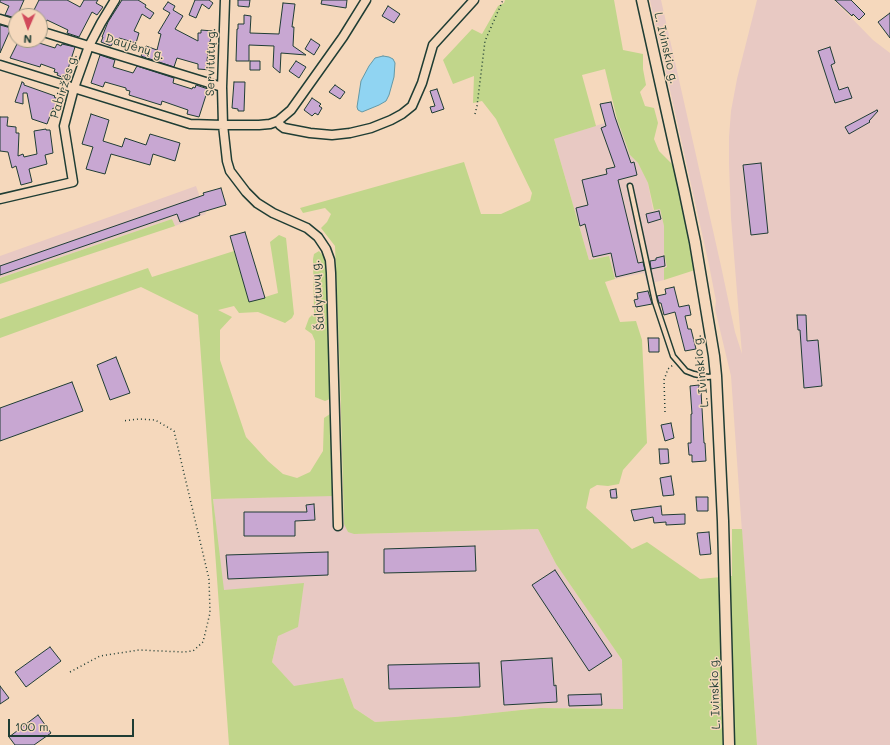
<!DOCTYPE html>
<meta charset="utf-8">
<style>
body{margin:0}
#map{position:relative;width:890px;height:745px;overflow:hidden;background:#f5d8bc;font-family:Mali,sans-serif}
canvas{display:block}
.north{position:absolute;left:8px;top:8px;width:40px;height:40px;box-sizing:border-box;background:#f5d8bc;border:1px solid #9f9a86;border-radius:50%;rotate:182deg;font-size:11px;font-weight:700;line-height:16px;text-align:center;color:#1f3d34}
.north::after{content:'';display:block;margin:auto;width:14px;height:18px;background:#d1495b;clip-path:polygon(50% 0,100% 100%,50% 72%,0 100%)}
.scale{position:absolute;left:8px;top:719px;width:126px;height:18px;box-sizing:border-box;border:2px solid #1f3d34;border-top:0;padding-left:5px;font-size:12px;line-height:14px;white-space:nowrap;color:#1f3d34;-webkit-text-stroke:3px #f5d8bc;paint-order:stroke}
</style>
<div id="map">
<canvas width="890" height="745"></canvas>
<div class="north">N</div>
<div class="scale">100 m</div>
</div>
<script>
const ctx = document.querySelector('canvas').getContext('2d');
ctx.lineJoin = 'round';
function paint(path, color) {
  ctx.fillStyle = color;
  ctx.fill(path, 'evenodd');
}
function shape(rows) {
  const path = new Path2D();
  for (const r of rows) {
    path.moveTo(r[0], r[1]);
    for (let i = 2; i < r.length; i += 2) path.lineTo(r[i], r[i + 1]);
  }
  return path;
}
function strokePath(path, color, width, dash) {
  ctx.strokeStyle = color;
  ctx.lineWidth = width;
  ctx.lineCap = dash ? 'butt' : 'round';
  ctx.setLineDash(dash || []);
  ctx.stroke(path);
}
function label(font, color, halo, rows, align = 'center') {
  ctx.font = font + ' Mali,sans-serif';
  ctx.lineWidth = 3;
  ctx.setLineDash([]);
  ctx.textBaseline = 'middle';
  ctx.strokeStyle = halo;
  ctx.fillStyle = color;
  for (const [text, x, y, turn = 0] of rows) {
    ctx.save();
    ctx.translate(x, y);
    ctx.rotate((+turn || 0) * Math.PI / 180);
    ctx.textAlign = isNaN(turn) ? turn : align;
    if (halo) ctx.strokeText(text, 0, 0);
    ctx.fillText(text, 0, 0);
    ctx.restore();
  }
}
const built = shape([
 [650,0,661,0,721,266,735,332,742,354,731,218,729,163,729,137,731,111,737,79,757,0,834,0,873,40,890,53,890,745,757,745,731,376,715,309,716,301,709,265],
 [617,119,630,155,638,163,648,183,653,210,660,208,664,226,664,253,667,268,664,268,664,280,647,284,644,273,615,279,609,256,589,260,554,139],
 [196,186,206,214,175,226,172,219,0,278,0,256],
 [343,495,344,524,354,534,538,529,556,564,622,660,623,709,540,708,455,717,375,722,354,708,343,678,294,687,272,662,278,636,223,590,213,499]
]);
const green = shape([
 [505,0,614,0,623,50,643,54,643,69,646,85,640,92,645,106,654,108,658,123,654,139,659,151,674,166,692,250,695,270,664,280,664,268,667,267,664,253,664,226,660,209,654,210,648,183,638,163,630,155,617,119,605,69,582,75,596,126,554,139,589,260,609,256,615,279,605,282,620,322,636,321,642,340,647,443,623,470,619,484,608,486,597,485,590,489,586,508,632,549,647,542,700,579,732,576,732,529,742,529,757,745,229,745,198,315,141,287,0,338,0,319,148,268,152,277,234,251,249,302,278,293,270,242,279,235,286,238,294,314,292,318,285,323,258,312,239,313,234,306,218,310,232,317,220,330,220,360,246,437,268,461,283,474,297,478,310,472,323,451,324,418,330,414,333,496,213,499,224,590,304,583,298,627,278,636,272,662,294,686,343,678,354,708,375,722,455,717,540,708,623,709,622,660,556,564,538,529,354,534,348,532,344,524,340,374,335,246,321,228,327,222,331,214,325,208,303,213,300,208,464,162,481,214,501,214,530,201,532,193,496,119,482,101,473,103,474,76,453,84,443,60,472,29,482,34,498,6,504,3],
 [172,219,175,226,0,284,0,278],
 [319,251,324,257,326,269,330,399,325,401,315,397,315,341,312,334,305,329,309,318,314,313,313,259,314,254]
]);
const water = shape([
 [383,56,389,57,393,59,395,63,394,77,389,95,386,101,379,105,362,112,358,110,357,107,361,81,369,66,375,58,383,56]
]);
const building = shape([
 [0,0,24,0,17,16,16,16,16,18,5,15,9,6,0,2,0,0],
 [39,0,67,0,80,7,84,0,98,0,96,3,103,7,97,15,92,12,79,37,67,33,68,30,47,20,45,24,40,21,40,16,31,16,39,0],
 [122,0,138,0,146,5,145,7,154,13,150,19,142,14,134,31,139,33,136,43,119,38,116,44,113,43,111,46,101,42,103,37,102,37,108,22,122,0],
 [195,0,209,0,213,3,209,9,202,4,196,18,189,15,195,0],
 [238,0,250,0,249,7,238,6,238,0],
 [322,0,347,0,346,8,321,4,322,0],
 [835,0,851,0,865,14,859,20,853,14,852,16,835,0],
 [168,2,175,6,173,10,183,16,175,29,198,41,198,33,201,33,201,30,213,31,213,38,211,38,210,42,209,42,207,61,211,61,211,70,198,69,198,64,177,58,174,67,141,56,146,46,157,50,161,34,158,33,170,13,163,9,168,2],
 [283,3,295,4,292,27,294,27,293,46,306,55,281,53,280,73,273,67,274,46,249,45,249,61,236,61,237,29,238,29,238,24,244,24,244,15,251,16,250,33,279,34,283,3],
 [388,6,400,14,394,23,382,16,388,6],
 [890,13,890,38,878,22,890,13],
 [0,25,11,28,0,53,0,25],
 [311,39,320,45,314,55,305,49,311,39],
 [19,40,37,40,36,42,55,48,57,44,61,46,62,44,75,47,66,75,65,75,64,78,57,75,58,73,54,72,55,69,41,64,40,67,10,58,19,40],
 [830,47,835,63,831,65,839,90,848,87,852,98,835,103,818,51,830,47],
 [100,55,115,60,113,67,133,73,137,66,174,78,173,83,192,89,193,87,195,88,196,85,208,89,199,117,187,114,188,110,162,101,161,105,129,95,130,91,126,90,126,88,105,82,103,87,91,83,100,55],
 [250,61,260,61,260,70,250,70,250,61],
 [296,61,306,67,299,78,289,71,296,61],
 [22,82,24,83,24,85,55,96,54,97,58,99,55,109,53,108,47,124,32,119,27,93,23,93,23,104,15,102,22,82],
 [234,82,245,82,244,111,238,111,238,109,232,108,234,82],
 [335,85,345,92,340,99,329,92,335,85],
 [437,89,444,109,432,113,430,107,435,106,430,91,437,89],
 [312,98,321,104,319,106,322,108,318,115,315,113,312,116,304,110,312,98],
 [611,102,615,117,631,163,634,162,637,175,618,180,638,263,643,262,645,270,616,277,611,253,593,257,585,224,580,226,576,208,588,205,582,180,607,174,606,169,615,167,601,128,606,126,600,104,611,102],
 [877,110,878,111,869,121,870,122,849,134,845,127,877,110],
 [91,114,109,120,103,141,122,147,125,138,146,145,150,134,180,143,175,161,153,154,150,165,111,154,105,174,86,169,93,147,82,144,91,114],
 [0,117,8,117,7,126,16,127,16,133,19,133,18,156,23,154,24,157,37,154,34,131,46,129,46,130,50,130,53,153,45,155,47,164,29,169,32,182,21,185,16,166,12,168,8,152,0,151,0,117],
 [761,163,768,233,751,235,743,165,761,163],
 [221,188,226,205,199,213,200,215,180,222,177,214,0,275,0,266,204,195,203,193,221,188],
 [659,211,661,219,648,223,646,214,659,211],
 [245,232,265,298,249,302,230,236,245,232],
 [664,256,665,266,651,269,650,261,656,260,656,258,664,256],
 [674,287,679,307,689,305,691,315,685,316,688,329,691,329,696,349,685,351,675,312,664,315,661,303,659,303,657,296,666,294,665,289,674,287],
 [648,291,652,304,636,307,634,300,638,299,637,293,648,291],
 [797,315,806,315,807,341,818,340,822,386,804,388,800,330,798,330,797,315],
 [648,338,659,338,659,352,649,352,648,338],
 [116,357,130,393,110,400,97,365,116,357],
 [72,382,83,411,0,441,0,408,72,382],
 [699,385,699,391,701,391,704,443,705,443,706,461,692,462,692,455,689,455,688,443,691,443,691,414,692,414,690,386,699,385],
 [671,423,674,438,665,441,661,425,671,423],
 [659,449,668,449,669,463,660,464,659,449],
 [671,476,674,495,663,496,660,478,671,476],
 [616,489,617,498,611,498,610,490,616,489],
 [696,497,708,497,708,511,697,511,696,497],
 [314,504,315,520,295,521,295,536,244,536,244,512,307,512,306,505,314,504],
 [661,506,662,515,685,514,685,524,666,525,666,522,654,523,653,517,634,521,631,510,661,506],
 [709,532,711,554,700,555,697,533,709,532],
 [475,546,476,571,384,573,384,549,475,546],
 [328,552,328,575,228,579,226,555,328,552],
 [555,570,612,656,589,671,532,585,555,570],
 [50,647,61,661,26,687,15,672,50,647],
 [552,658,554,686,556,685,557,702,504,705,501,661,552,658],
 [479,663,480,687,389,689,388,665,479,663],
 [0,686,9,698,0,704,0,686],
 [601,694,602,705,569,706,568,695,601,694],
 [38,715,51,733,34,745,15,745,9,737,38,715]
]);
const path = shape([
 [475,114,477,106,485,41,503,0],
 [665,412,664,380,668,369,673,365],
 [70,672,100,656,139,650,183,652,193,651,203,642,210,613,209,579,174,431,155,420,139,419,122,421]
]);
const service = shape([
 [630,186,655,302,673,356,686,371,694,374,708,377,716,376]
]);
const minor = shape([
 [225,0,222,87,223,125,227,161,230,171,246,192,257,203,273,213,307,228,318,237,326,249,330,260,331,273,338,526],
 [0,19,16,24],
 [40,31,222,87],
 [0,65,190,124,223,125,259,125,270,124,278,121,291,110,343,37,366,0],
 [278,121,280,125,284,128,310,133,332,135,350,133,371,128,391,120,402,114,412,106,422,83,433,45,474,0],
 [0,199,73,182,64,126,74,88,89,46,101,23,115,0]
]);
const tertiary = shape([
 [642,0,684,189,695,242,714,356,716,376,723,521,729,745]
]);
const streetNames = [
 ["Daujėnų g.",135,47,17],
 ["L. Ivinskio g.",666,48,77],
 ["Servitutų g.",211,62,-89],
 ["Pabiržės g.",64,86,-73],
 ["Šaldytuvų g.",318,295,-94],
 ["L. Ivinskio g.",701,371,-96],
 ["L. Ivinskio g.",715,693,-92]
];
paint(built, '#e8c9c3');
paint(green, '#c1d68b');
paint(water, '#90d4f2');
strokePath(water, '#6398a6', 1);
paint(building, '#c8a7d2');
strokePath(building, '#1f3d34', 1);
strokePath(service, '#1f3d34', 7);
strokePath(minor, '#1f3d34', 11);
strokePath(tertiary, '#1f3d34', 13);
strokePath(path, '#1f3d34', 1.5, [1, 3]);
strokePath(service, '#f5d8bc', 4);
strokePath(minor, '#f5d8bc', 8);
strokePath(tertiary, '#f5d8bc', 10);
label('12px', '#1f3d34', '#f5d8bc', streetNames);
</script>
